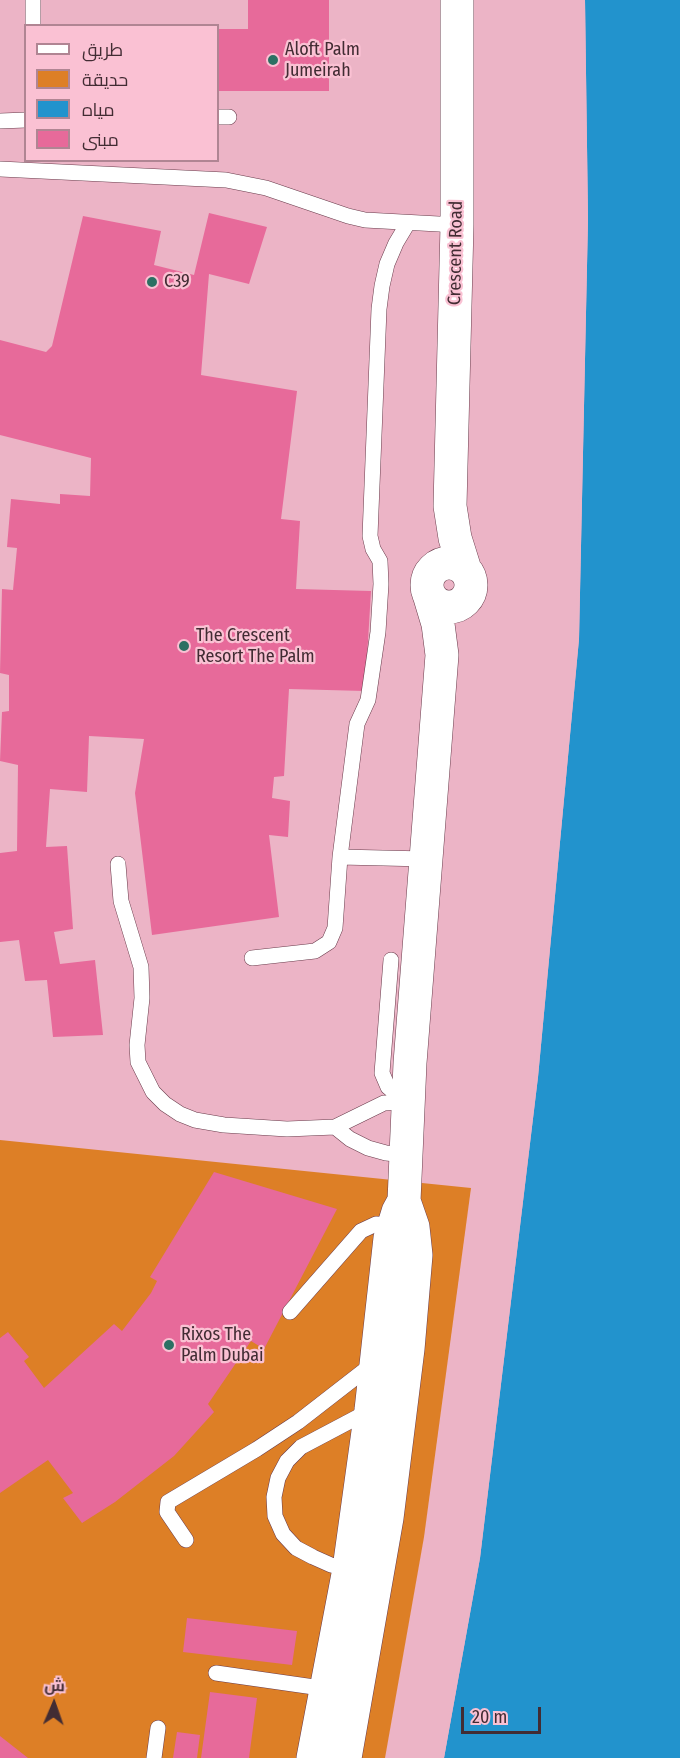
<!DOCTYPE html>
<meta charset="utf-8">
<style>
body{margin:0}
#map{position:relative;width:680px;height:1758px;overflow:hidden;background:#ecb4c6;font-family:"Fira Sans Condensed",Cairo,sans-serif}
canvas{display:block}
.legend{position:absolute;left:24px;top:24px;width:195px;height:138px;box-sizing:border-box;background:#fac1d3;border:2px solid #b08593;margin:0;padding:8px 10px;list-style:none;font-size:18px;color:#422c33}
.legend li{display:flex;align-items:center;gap:12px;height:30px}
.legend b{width:30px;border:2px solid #b08593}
.north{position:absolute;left:24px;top:1674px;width:60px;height:60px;-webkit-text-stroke:4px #fac1d3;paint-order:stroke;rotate:2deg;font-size:16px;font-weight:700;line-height:24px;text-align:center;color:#422c33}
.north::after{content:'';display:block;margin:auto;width:21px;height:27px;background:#422c33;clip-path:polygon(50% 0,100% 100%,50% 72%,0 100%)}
.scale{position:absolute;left:461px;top:1707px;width:80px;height:27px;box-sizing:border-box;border:3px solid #422c33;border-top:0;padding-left:8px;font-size:18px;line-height:21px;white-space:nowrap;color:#422c33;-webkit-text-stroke:4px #fac1d3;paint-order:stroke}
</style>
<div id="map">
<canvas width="680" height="1758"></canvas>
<ul class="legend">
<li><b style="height:8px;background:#fff"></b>طريق</li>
<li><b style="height:16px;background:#dd7f26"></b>حديقة</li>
<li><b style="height:16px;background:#2293cd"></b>مياه</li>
<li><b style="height:16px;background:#e76a9a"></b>مبنى</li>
</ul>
<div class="north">ش</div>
<div class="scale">20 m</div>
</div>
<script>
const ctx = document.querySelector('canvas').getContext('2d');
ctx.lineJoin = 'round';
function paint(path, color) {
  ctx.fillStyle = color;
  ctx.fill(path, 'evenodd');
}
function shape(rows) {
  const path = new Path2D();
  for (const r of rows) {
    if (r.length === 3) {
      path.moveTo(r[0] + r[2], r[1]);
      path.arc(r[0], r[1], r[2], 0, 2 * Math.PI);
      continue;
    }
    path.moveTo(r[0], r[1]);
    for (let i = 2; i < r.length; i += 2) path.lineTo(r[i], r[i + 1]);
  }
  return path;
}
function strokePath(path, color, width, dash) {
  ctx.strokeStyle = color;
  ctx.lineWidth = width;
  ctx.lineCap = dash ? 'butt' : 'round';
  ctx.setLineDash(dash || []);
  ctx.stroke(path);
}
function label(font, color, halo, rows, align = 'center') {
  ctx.font = font + ' "Fira Sans Condensed",sans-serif';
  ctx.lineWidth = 4.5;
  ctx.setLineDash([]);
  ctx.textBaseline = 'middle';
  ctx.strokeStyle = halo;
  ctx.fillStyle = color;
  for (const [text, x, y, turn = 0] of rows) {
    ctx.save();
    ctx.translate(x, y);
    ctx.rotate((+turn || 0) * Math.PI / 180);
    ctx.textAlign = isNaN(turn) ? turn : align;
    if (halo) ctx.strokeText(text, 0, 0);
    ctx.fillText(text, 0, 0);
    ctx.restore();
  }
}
const green = shape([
 [0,1140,471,1188,424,1537,385,1758,0,1758]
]);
const water = shape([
 [585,0,680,0,680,1758,444,1758,480,1558,538,1077,579,639,588,219]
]);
const pier = shape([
 [582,0,585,0,588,219,579,639,538,1077,480,1558,444,1758,441,1758,478,1558,535,1076,576,639,585,219]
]);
const building = shape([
 [248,0,329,0,329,91,218,91,218,29,248,29],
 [209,213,267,227,249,284,209,274,201,375,297,391,281,519,300,521,296,589,371,591,365,691,289,689,284,776,274,777,272,798,290,801,288,837,269,835,279,917,152,935,135,793,144,739,89,736,87,792,50,789,46,847,67,846,73,929,54,932,60,964,95,960,103,1035,53,1037,47,980,25,981,19,940,0,942,0,853,17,851,18,765,0,761,2,712,9,711,9,675,0,673,2,589,13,590,17,548,7,547,11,499,60,504,60,494,90,496,91,458,0,435,0,340,46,352,52,346,83,216,161,231,154,265,194,275],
 [214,1172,337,1209,264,1349,251,1341,208,1404,214,1412,174,1456,115,1502,82,1523,63,1498,73,1493,48,1460,0,1493,0,1338,8,1332,29,1357,24,1361,44,1388,114,1324,122,1331,151,1293,157,1281,150,1277],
 [187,1618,297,1631,292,1665,183,1652],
 [210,1692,257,1698,249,1758,201,1758],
 [177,1732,200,1735,197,1758,173,1758],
 [0,1736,28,1758,0,1758]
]);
const service = shape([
 [33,0,33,26],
 [218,117,229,117],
 [0,121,26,120],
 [0,169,226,180,266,188,348,216,365,220,457,225],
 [340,857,426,859],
 [118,864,121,901,141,967,142,998,137,1045,138,1062,153,1092,165,1104,180,1114,195,1120,224,1125,287,1129,335,1127,384,1103,400,1102,408,1104],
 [252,958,315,951,329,942,335,928,340,857,357,724,368,700,378,632,381,584,380,561,373,549,370,536,379,309,382,286,387,264,396,243,408,223],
 [391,960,382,1073,388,1087,400,1097,408,1099],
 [335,1127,350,1139,368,1148,386,1153,406,1155],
 [290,1312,361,1231,376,1224,393,1225],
 [186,1540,167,1512,168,1502,257,1449,298,1422,374,1363],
 [349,1569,331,1565,313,1557,296,1548,283,1534,275,1516,274,1497,278,1478,287,1461,301,1447,371,1410],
 [216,1673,328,1689],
 [154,1758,158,1728]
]);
const secondary = shape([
 [457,0,457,225,450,506,455,538,465,570],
 [449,585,22],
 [313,1758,349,1569,371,1410,390,1238,398,1212,404,1201,410,1063,442,655,438,624,429,594],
 [345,1758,387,1518,408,1349,416,1255,413,1227,404,1201]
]);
const markers = [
 [273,60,6,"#2c7063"],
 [152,282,6,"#2c7063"],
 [184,646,6,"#2c7063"],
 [169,1345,6,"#2c7063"]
];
const poiNames = [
 ["Aloft Palm",285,50],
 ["Jumeirah",285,71],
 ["C39",164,282],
 ["The Crescent",196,636],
 ["Resort The Palm",196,657],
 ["Rixos The",181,1335],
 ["Palm Dubai",181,1356]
];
const streetNames = [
 ["Crescent Road",456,253,-89]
];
paint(green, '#dd7f26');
paint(water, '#2293cd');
paint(pier, '#ecb4c6');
paint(building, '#e76a9a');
strokePath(service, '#693b4b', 16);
strokePath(secondary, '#693b4b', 34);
strokePath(service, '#fff', 15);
strokePath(secondary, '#fff', 33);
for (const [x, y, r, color] of markers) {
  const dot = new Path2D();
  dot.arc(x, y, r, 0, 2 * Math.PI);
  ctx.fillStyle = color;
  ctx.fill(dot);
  strokePath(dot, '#fac1d3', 2);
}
label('18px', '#422c33', '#fac1d3', poiNames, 'left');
label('18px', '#422c33', '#fac1d3', streetNames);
</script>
